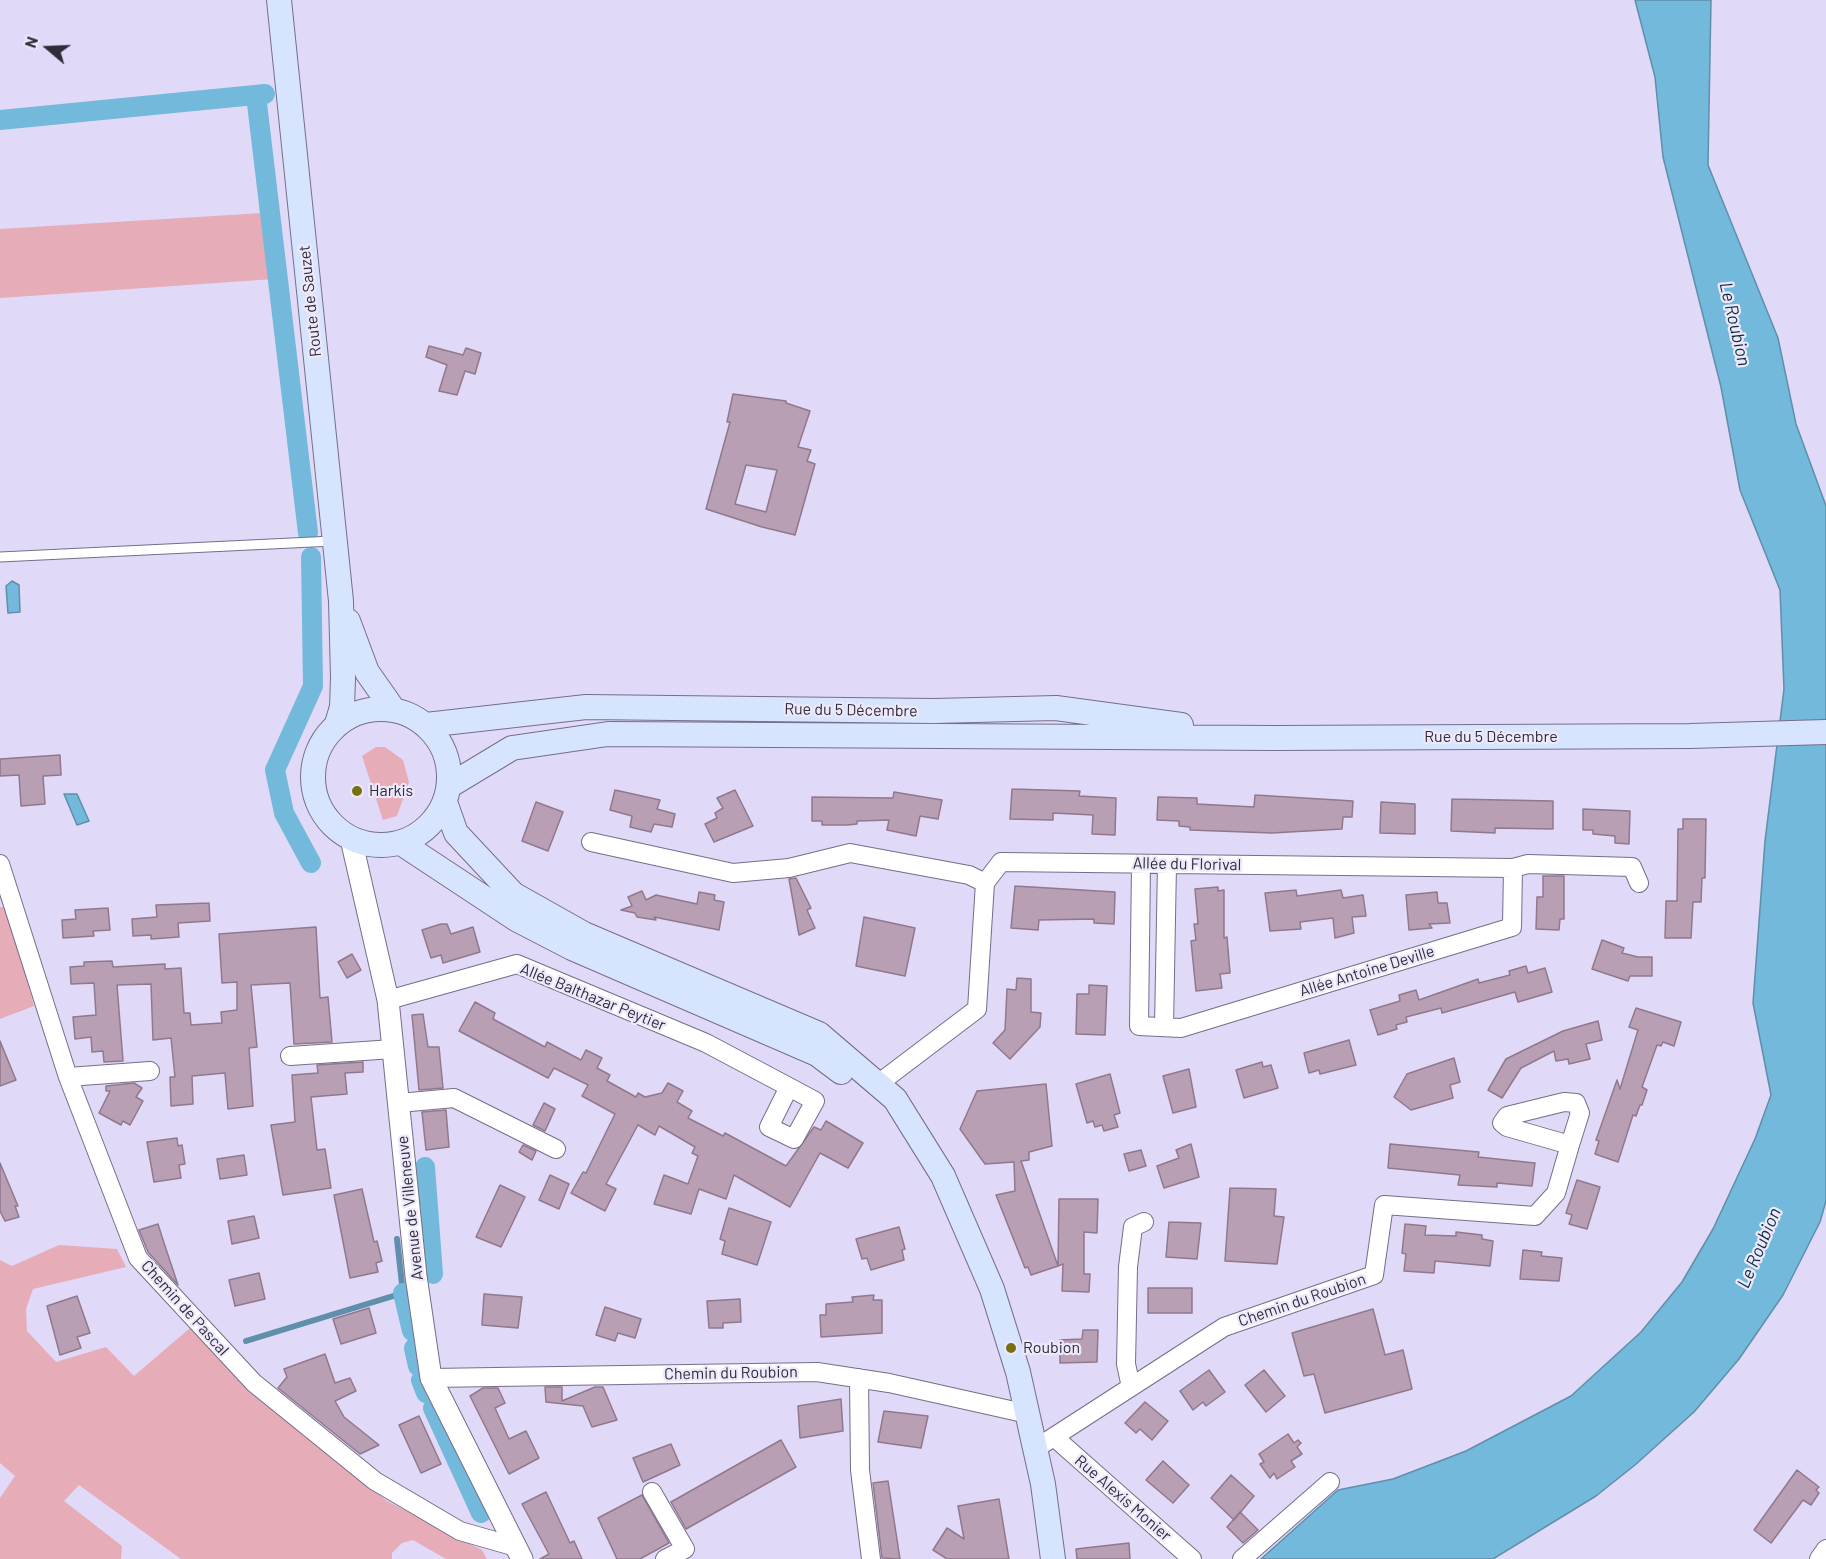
<!DOCTYPE html>
<meta charset="utf-8">
<style>
body{margin:0}
#map{position:relative;width:1826px;height:1559px;overflow:hidden;background:#e1d9f8;font-family:Barlow,sans-serif}
canvas{display:block}
.north{position:absolute;left:18px;top:18px;width:60px;height:60px;-webkit-text-stroke:4px #ede8fb;paint-order:stroke;rotate:289deg;font-size:16px;font-weight:700;line-height:24px;text-align:center;color:#302d39}
.north::after{content:'';display:block;margin:auto;width:21px;height:27px;background:#302d39;clip-path:polygon(50% 0,100% 100%,50% 72%,0 100%)}
</style>
<div id="map">
<canvas width="1826" height="1559"></canvas>
<div class="north">N</div>
</div>
<script>
const ctx = document.querySelector('canvas').getContext('2d');
ctx.lineJoin = 'round';
function paint(path, color) {
  ctx.fillStyle = color;
  ctx.fill(path, 'evenodd');
}
function shape(rows) {
  const path = new Path2D();
  for (const r of rows) {
    if (r.length === 3) {
      path.moveTo(r[0] + r[2], r[1]);
      path.arc(r[0], r[1], r[2], 0, 2 * Math.PI);
      continue;
    }
    path.moveTo(r[0], r[1]);
    for (let i = 2; i < r.length; i += 2) path.lineTo(r[i], r[i + 1]);
  }
  return path;
}
function strokePath(path, color, width, dash) {
  ctx.strokeStyle = color;
  ctx.lineWidth = width;
  ctx.lineCap = dash ? 'butt' : 'round';
  ctx.setLineDash(dash || []);
  ctx.stroke(path);
}
function label(font, color, halo, rows, align = 'center') {
  ctx.font = font + ' Barlow,sans-serif';
  ctx.lineWidth = 4.5;
  ctx.setLineDash([]);
  ctx.textBaseline = 'middle';
  ctx.strokeStyle = halo;
  ctx.fillStyle = color;
  for (const [text, x, y, turn = 0] of rows) {
    ctx.save();
    ctx.translate(x, y);
    ctx.rotate((+turn || 0) * Math.PI / 180);
    ctx.textAlign = isNaN(turn) ? turn : align;
    if (halo) ctx.strokeText(text, 0, 0);
    ctx.fillText(text, 0, 0);
    ctx.restore();
  }
}
const green = shape([
 [263,213,274,279,0,298,0,229],
 [376,747,385,747,403,760,409,782,397,816,383,820,362,756],
 [0,907,7,907,34,1006,0,1019],
 [59,1245,117,1249,126,1267,33,1289,26,1309,27,1331,56,1362,106,1347,134,1376,190,1328,253,1393,387,1501,482,1550,487,1559,446,1559,413,1540,402,1543,392,1553,392,1559,181,1559,79,1485,64,1501,122,1546,121,1559,0,1559,0,1498,15,1476,0,1463,0,1260,12,1266]
]);
const water = shape([
 [1635,0,1711,0,1708,165,1778,338,1796,424,1826,506,1826,1201,1820,1222,1783,1295,1739,1359,1694,1412,1635,1465,1596,1496,1493,1559,1261,1559,1338,1490,1393,1479,1466,1451,1571,1396,1641,1332,1682,1282,1713,1229,1755,1139,1771,1095,1753,1003,1765,841,1784,689,1780,590,1740,490,1721,387,1663,157,1655,77,1635,0],
 [12,581,19,585,20,612,8,613,6,586,12,581],
 [64,794,77,794,89,821,77,825,64,794]
]);
const stream = shape([
 [246,1341,403,1293,397,1239]
]);
const canal = shape([
 [256,95,308,533],
 [0,120,265,94],
 [311,557,313,686,275,770,284,813,311,863],
 [425,1167,433,1274],
 [403,1293,412,1331],
 [414,1348,418,1366],
 [421,1380,426,1393],
 [433,1408,481,1513]
]);
const building = shape([
 [429,346,463,355,466,348,481,353,475,374,465,371,457,395,439,391,447,365,426,357,429,346],
 [733,394,786,401,786,403,810,411,798,447,811,450,807,461,815,464,795,535,762,527,706,509,730,422,727,422,733,394],
 [746,465,777,470,766,512,735,504,746,465],
 [60,755,61,775,43,776,45,804,21,806,19,775,0,776,0,759,60,755],
 [1012,789,1080,791,1079,796,1116,798,1115,835,1092,834,1093,815,1053,813,1053,820,1010,819,1012,789],
 [615,790,660,800,657,809,675,814,672,827,654,824,651,832,630,827,632,816,610,810,615,790],
 [735,790,753,826,714,842,705,824,717,818,715,813,723,808,717,798,735,790],
 [894,792,942,800,938,819,920,816,916,836,887,830,889,820,857,821,857,824,847,825,822,825,822,821,812,821,812,797,893,798,894,792],
 [1255,795,1353,801,1352,817,1343,817,1342,829,1272,833,1190,830,1190,827,1179,826,1179,821,1157,820,1158,797,1197,798,1197,804,1254,807,1255,795],
 [1452,799,1553,801,1553,829,1495,828,1495,833,1451,831,1452,799],
 [536,802,563,812,548,851,522,841,536,802],
 [1381,802,1415,804,1415,834,1380,833,1381,802],
 [1583,809,1630,811,1629,844,1615,843,1615,836,1593,834,1593,830,1583,830,1583,809],
 [1683,819,1706,819,1705,878,1702,878,1701,902,1693,902,1691,938,1665,938,1666,901,1677,901,1678,829,1683,829,1683,819],
 [1543,876,1564,876,1564,919,1560,919,1559,930,1536,929,1537,897,1543,897,1543,876],
 [796,878,811,908,807,910,815,928,799,935,789,879,796,878],
 [1015,886,1115,892,1114,924,1094,923,1094,919,1039,920,1038,930,1011,928,1015,886],
 [1218,887,1218,891,1224,890,1224,938,1227,937,1230,973,1220,974,1222,988,1196,991,1191,941,1196,940,1194,924,1198,924,1195,889,1218,887],
 [1296,890,1297,896,1341,890,1343,898,1363,895,1366,916,1352,917,1354,933,1335,938,1333,918,1300,922,1301,929,1270,931,1265,893,1296,890],
 [642,891,646,900,656,895,697,904,699,892,715,895,714,900,724,902,719,930,654,917,656,920,637,917,635,913,621,910,632,906,628,897,642,891],
 [1437,892,1438,903,1447,903,1450,923,1429,924,1432,928,1409,930,1406,895,1437,892],
 [209,903,210,921,178,923,179,937,151,939,151,935,133,936,132,919,157,917,156,905,209,903],
 [108,908,110,930,93,931,94,936,63,938,62,920,76,919,75,910,108,908],
 [864,917,915,928,905,976,856,966,864,917],
 [441,924,447,924,451,934,473,927,480,952,443,963,441,955,431,958,422,930,441,924],
 [316,927,320,998,328,997,332,1042,294,1044,290,983,251,985,257,1047,249,1048,253,1106,228,1109,225,1073,192,1076,193,1104,171,1106,170,1077,175,1077,171,1038,153,1040,151,984,117,985,123,1061,104,1062,103,1051,92,1052,91,1037,75,1039,73,1017,96,1015,94,983,71,984,70,967,84,966,84,962,112,961,113,967,165,964,165,969,181,968,184,1013,190,1013,191,1025,222,1023,221,1012,237,1010,237,982,222,983,219,934,316,927],
 [1602,940,1624,948,1622,953,1638,957,1652,957,1652,976,1630,976,1628,981,1592,969,1602,940],
 [352,954,361,970,347,978,338,962,352,954],
 [1526,966,1528,973,1545,968,1552,992,1518,1002,1515,992,1442,1013,1441,1008,1406,1017,1407,1022,1396,1025,1397,1029,1378,1035,1370,1010,1400,1001,1399,995,1416,990,1419,1000,1478,979,1479,983,1510,975,1509,971,1526,966],
 [1017,978,1031,979,1031,1012,1041,1013,1040,1027,1010,1059,993,1043,1005,1030,1007,989,1016,990,1017,978],
 [1089,985,1107,986,1105,1035,1076,1034,1077,994,1089,994,1089,985],
 [475,1002,495,1013,493,1019,545,1047,547,1042,581,1060,586,1050,602,1058,597,1068,610,1075,607,1081,636,1097,638,1093,645,1097,662,1093,668,1083,683,1091,677,1102,692,1111,688,1118,723,1136,725,1133,786,1166,814,1127,821,1130,826,1121,863,1143,848,1168,820,1153,790,1207,734,1175,726,1199,699,1189,691,1214,654,1204,664,1175,688,1184,698,1156,692,1153,695,1147,659,1126,655,1135,638,1125,606,1184,616,1189,605,1211,571,1193,583,1172,586,1173,615,1114,582,1096,588,1085,554,1068,548,1078,459,1031,475,1002],
 [1636,1008,1681,1022,1674,1046,1663,1042,1661,1046,1657,1045,1642,1087,1647,1090,1642,1105,1640,1105,1636,1116,1633,1115,1618,1162,1595,1154,1599,1141,1596,1140,1617,1080,1620,1089,1638,1030,1629,1027,1636,1008],
 [423,1014,428,1047,439,1047,443,1088,419,1090,412,1015,423,1014],
 [1598,1021,1602,1040,1586,1044,1590,1059,1569,1064,1568,1059,1556,1061,1554,1051,1521,1068,1502,1098,1488,1090,1506,1059,1563,1031,1598,1021],
 [1349,1040,1356,1065,1320,1074,1319,1070,1309,1073,1304,1053,1349,1040],
 [0,1041,16,1080,0,1086,0,1041],
 [1454,1058,1460,1082,1450,1085,1453,1098,1411,1110,1394,1097,1407,1074,1454,1058],
 [363,1062,363,1072,345,1073,347,1094,311,1097,317,1150,325,1149,331,1188,283,1195,271,1125,295,1122,292,1075,318,1073,317,1065,363,1062],
 [1262,1062,1263,1067,1271,1065,1278,1088,1244,1098,1236,1070,1262,1062],
 [1189,1069,1196,1107,1173,1113,1163,1076,1189,1069],
 [1110,1074,1120,1113,1114,1115,1118,1127,1104,1131,1102,1125,1095,1127,1093,1121,1087,1123,1076,1084,1110,1074],
 [134,1083,142,1088,136,1097,143,1101,130,1125,123,1121,121,1125,99,1113,110,1091,106,1091,106,1086,134,1083],
 [1046,1084,1052,1146,1029,1152,1029,1160,1021,1161,1058,1266,1031,1275,1028,1267,1025,1268,996,1195,1015,1191,1014,1162,985,1164,960,1129,977,1091,1046,1084],
 [544,1103,555,1109,545,1131,533,1125,544,1103],
 [446,1110,449,1147,426,1150,422,1112,446,1110],
 [177,1138,178,1146,182,1145,185,1164,179,1165,181,1178,154,1182,147,1142,177,1138],
 [1191,1144,1199,1177,1164,1188,1157,1166,1179,1158,1176,1150,1191,1144],
 [1390,1144,1479,1152,1478,1157,1535,1163,1532,1186,1497,1183,1497,1187,1458,1185,1460,1175,1388,1168,1390,1144],
 [523,1145,536,1151,532,1160,519,1152,523,1145],
 [1141,1150,1146,1166,1129,1171,1124,1154,1141,1150],
 [244,1155,247,1175,220,1179,217,1159,244,1155],
 [0,1163,18,1206,15,1206,19,1217,5,1221,0,1211,0,1163],
 [550,1175,569,1184,559,1209,539,1200,550,1175],
 [1577,1180,1600,1187,1587,1229,1569,1224,1572,1215,1566,1213,1577,1180],
 [500,1185,525,1197,501,1247,476,1237,500,1185],
 [1230,1188,1276,1189,1274,1216,1284,1217,1277,1264,1225,1261,1230,1188],
 [362,1189,374,1242,377,1241,382,1261,376,1263,378,1272,350,1278,334,1195,362,1189],
 [1059,1199,1098,1199,1097,1233,1084,1232,1084,1274,1090,1274,1089,1292,1062,1291,1063,1264,1058,1266,1059,1199],
 [729,1208,771,1222,757,1265,722,1254,725,1241,720,1239,729,1208],
 [254,1216,259,1238,232,1244,228,1221,254,1216],
 [1169,1222,1201,1223,1197,1259,1166,1257,1169,1222],
 [158,1224,163,1240,178,1285,148,1252,139,1230,158,1224],
 [1405,1224,1426,1226,1425,1235,1456,1236,1456,1232,1482,1235,1482,1239,1493,1241,1490,1266,1435,1261,1434,1273,1404,1271,1406,1254,1402,1253,1405,1224],
 [899,1227,905,1249,902,1250,904,1260,871,1270,867,1258,862,1259,856,1239,899,1227],
 [1523,1250,1542,1252,1541,1256,1562,1258,1559,1281,1520,1279,1523,1250],
 [259,1273,265,1299,235,1306,229,1280,259,1273],
 [1148,1288,1192,1288,1192,1313,1148,1313,1148,1288],
 [484,1294,522,1297,518,1328,482,1325,484,1294],
 [874,1295,873,1300,882,1300,882,1333,821,1337,820,1315,826,1315,826,1304,853,1302,852,1297,874,1295],
 [77,1296,90,1333,77,1337,81,1348,60,1355,47,1306,77,1296],
 [740,1299,741,1322,723,1323,723,1328,709,1328,707,1301,740,1299],
 [605,1307,641,1319,635,1338,618,1333,615,1341,596,1335,605,1307],
 [369,1308,376,1333,341,1344,333,1319,369,1308],
 [1373,1309,1385,1355,1403,1350,1412,1389,1325,1413,1314,1374,1304,1376,1292,1333,1373,1309],
 [1083,1330,1098,1330,1097,1362,1060,1363,1060,1340,1082,1339,1083,1330],
 [325,1354,335,1383,350,1378,356,1391,335,1401,344,1417,379,1445,360,1454,278,1388,287,1377,284,1369,325,1354],
 [1209,1370,1225,1392,1206,1406,1203,1402,1193,1410,1180,1391,1209,1370],
 [1264,1370,1285,1396,1266,1412,1245,1385,1264,1370],
 [545,1387,562,1387,562,1401,595,1387,603,1387,617,1420,592,1427,583,1406,546,1402,545,1387],
 [483,1388,498,1388,505,1403,495,1408,509,1439,526,1431,539,1458,509,1474,470,1396,483,1388],
 [841,1399,843,1431,800,1438,798,1406,841,1399],
 [1145,1402,1168,1421,1152,1440,1140,1429,1136,1433,1125,1423,1145,1402],
 [884,1411,928,1416,921,1448,878,1442,884,1411],
 [419,1416,441,1464,421,1473,399,1425,419,1416],
 [1288,1434,1294,1443,1298,1440,1301,1443,1297,1447,1302,1454,1291,1461,1295,1467,1277,1479,1274,1473,1270,1478,1260,1464,1264,1462,1259,1454,1288,1434],
 [781,1440,796,1467,686,1529,671,1502,781,1440],
 [671,1444,680,1465,643,1482,633,1458,671,1444],
 [1163,1461,1189,1485,1173,1503,1146,1480,1163,1461],
 [1797,1470,1819,1487,1816,1490,1819,1493,1811,1505,1803,1500,1771,1543,1754,1530,1797,1470],
 [1231,1475,1254,1496,1234,1520,1211,1498,1231,1475],
 [888,1481,900,1559,882,1558,873,1483,888,1481],
 [546,1492,570,1543,574,1541,582,1559,540,1559,549,1554,522,1504,546,1492],
 [642,1495,669,1543,640,1559,617,1559,598,1518,642,1495],
 [999,1499,1009,1559,947,1559,933,1550,947,1528,964,1539,958,1506,999,1499],
 [1240,1512,1258,1530,1243,1543,1227,1527,1240,1512],
 [1129,1543,1130,1559,1077,1559,1076,1549,1129,1543]
]);
const service = shape([
 [0,557,333,541]
]);
const minor = shape([
 [591,842,733,873,789,868,850,853,969,875,985,883],
 [0,864,68,1077,138,1258,254,1383,375,1481,460,1531,516,1547],
 [1141,864,1139,1026,1181,1028,1512,927,1513,868],
 [388,1000,517,964,706,1043,789,1087,815,1101,794,1139,769,1127,789,1087],
 [1164,1027,1167,864],
 [290,1056,393,1049],
 [68,1077,150,1071],
 [878,1084,977,1009,985,883,1001,862,1513,868,1528,864,1632,867,1639,883],
 [399,1103,454,1098,556,1149],
 [431,1378,817,1372,889,1383,1028,1414],
 [859,1378,860,1470,871,1559],
 [1131,1387,1126,1364,1128,1267,1133,1227,1144,1222],
 [1054,1437,1192,1559],
 [1035,1449,1224,1327,1374,1275,1384,1205,1535,1216,1556,1193,1570,1145,1580,1113,1576,1103,1564,1102,1507,1116,1502,1123,1507,1127,1570,1145],
 [652,1492,685,1549,665,1559],
 [1242,1559,1330,1482],
 [1819,1559,1826,1549]
]);
const tertiary = shape([
 [351,839,388,1000,416,1276,431,1378,522,1559]
]);
const secondary = shape([
 [279,0,341,601,343,678,342,707,337,724],
 [348,621,367,672,393,709],
 [381,777,68],
 [426,725,586,707,934,711,1056,708,1181,725],
 [449,786,512,748,608,734,1275,738,1690,736,1826,732],
 [445,802,456,833,513,894,584,934,819,1034,895,1099,943,1176,992,1289,1018,1372,1043,1484,1053,1559],
 [401,843,516,919,572,948,817,1054,841,1072]
]);
const markers = [
 [357,791,6,"#777010"],
 [1011,1348,6,"#777010"]
];
const streetNames = [
 ["Route de Sauzet",310,301,-96],
 ["Rue du 5 Décembre",851,710,1],
 ["Rue du 5 Décembre",1491,737],
 ["Allée du Florival",1187,864,1],
 ["Allée Antoine Deville",1367,971,-17],
 ["Allée Balthazar Peytier",593,997,22],
 ["Avenue de Villeneuve",410,1208,-96],
 ["Chemin du Roubion",1302,1300,-19],
 ["Chemin de Pascal",185,1308,48],
 ["Chemin du Roubion",731,1373,-1],
 ["Rue Alexis Monier",1123,1498,41]
];
const poiNames = [
 ["Harkis",369,791],
 ["Roubion",1023,1348]
];
const waterNames = [
 ["Le Roubion",1735,324,77],
 ["Le Roubion",1759,1248,-67]
];
paint(green, '#e6acb8');
paint(water, '#73b9db');
strokePath(water, '#5f8faa', 1.5);
strokePath(stream, '#5f8faa', 6);
strokePath(canal, '#73b9db', 20);
paint(building, '#b89fb4');
strokePath(building, '#90788d', 1.5);
strokePath(service, '#756e89', 11);
strokePath(minor, '#756e89', 20);
strokePath(tertiary, '#756e89', 23);
strokePath(secondary, '#756e89', 26);
strokePath(service, '#fff', 9);
strokePath(minor, '#fff', 18);
strokePath(tertiary, '#fff', 21);
strokePath(secondary, '#d7e4fd', 24);
for (const [x, y, r, color] of markers) {
  const dot = new Path2D();
  dot.arc(x, y, r, 0, 2 * Math.PI);
  ctx.fillStyle = color;
  ctx.fill(dot);
  strokePath(dot, '#ede8fb', 2);
}
label('16px', '#302d39', '#ede8fb', streetNames);
label('16px', '#302d39', '#ede8fb', poiNames, 'left');
label('italic 18px', '#0b2d3b', '#ede8fb', waterNames);
</script>
